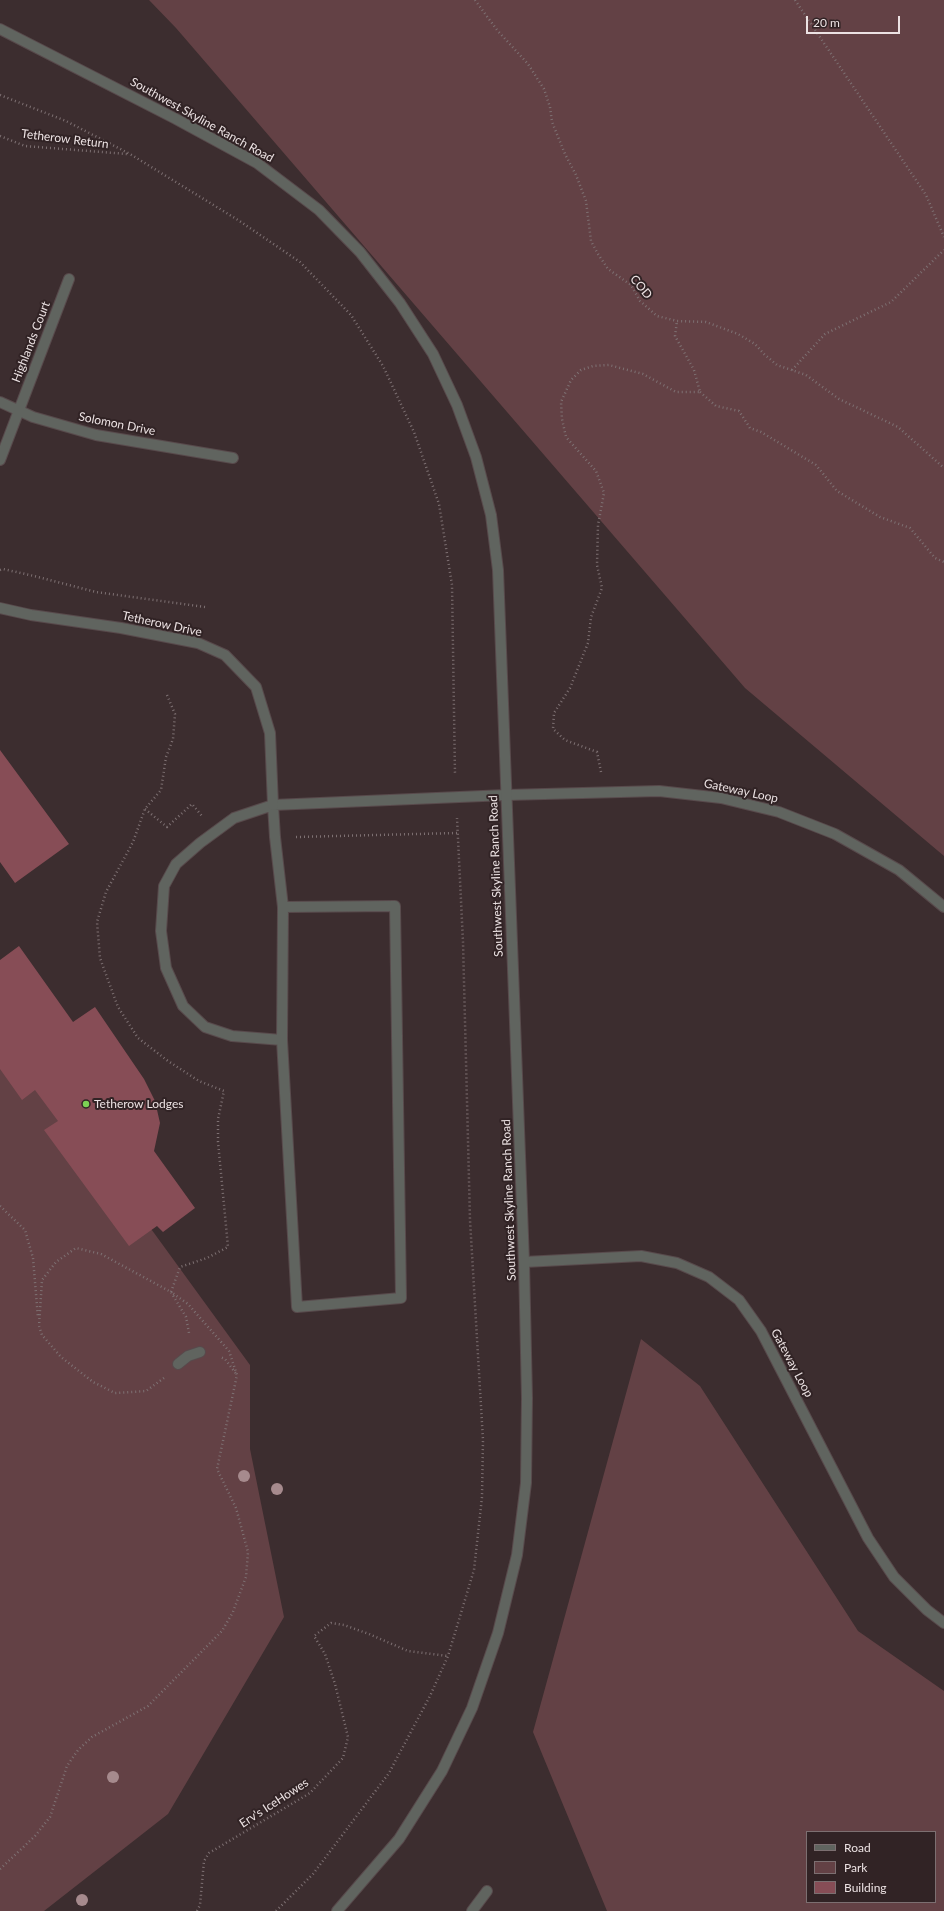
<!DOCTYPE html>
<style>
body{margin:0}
#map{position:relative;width:944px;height:1911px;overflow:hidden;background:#3c2d2f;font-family:Lato,sans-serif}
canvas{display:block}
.legend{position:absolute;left:806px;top:1831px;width:130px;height:72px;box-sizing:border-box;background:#312325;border:1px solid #7c6f71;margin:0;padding:5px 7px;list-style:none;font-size:12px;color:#ece2e3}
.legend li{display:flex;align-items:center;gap:8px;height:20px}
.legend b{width:20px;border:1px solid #7c6f71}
.scale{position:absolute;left:806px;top:16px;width:94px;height:18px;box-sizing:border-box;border:2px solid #ece2e3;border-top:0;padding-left:5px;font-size:12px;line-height:14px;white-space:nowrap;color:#ece2e3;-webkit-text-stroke:3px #312325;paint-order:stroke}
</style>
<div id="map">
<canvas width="944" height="1911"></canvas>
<ul class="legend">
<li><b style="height:5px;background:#60645f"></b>Road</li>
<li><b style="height:11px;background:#634145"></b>Park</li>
<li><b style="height:11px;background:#874d56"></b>Building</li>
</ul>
<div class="scale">20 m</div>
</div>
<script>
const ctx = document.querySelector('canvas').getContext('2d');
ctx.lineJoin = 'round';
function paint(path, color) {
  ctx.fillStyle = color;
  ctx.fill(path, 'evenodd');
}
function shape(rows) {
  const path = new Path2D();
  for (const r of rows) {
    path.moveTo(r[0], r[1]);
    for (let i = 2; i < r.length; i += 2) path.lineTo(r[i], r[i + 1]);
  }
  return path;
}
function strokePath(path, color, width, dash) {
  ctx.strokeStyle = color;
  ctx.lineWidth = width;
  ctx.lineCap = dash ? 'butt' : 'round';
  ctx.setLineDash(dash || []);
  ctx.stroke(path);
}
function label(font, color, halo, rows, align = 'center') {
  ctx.font = font + ' Lato,sans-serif';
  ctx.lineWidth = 4;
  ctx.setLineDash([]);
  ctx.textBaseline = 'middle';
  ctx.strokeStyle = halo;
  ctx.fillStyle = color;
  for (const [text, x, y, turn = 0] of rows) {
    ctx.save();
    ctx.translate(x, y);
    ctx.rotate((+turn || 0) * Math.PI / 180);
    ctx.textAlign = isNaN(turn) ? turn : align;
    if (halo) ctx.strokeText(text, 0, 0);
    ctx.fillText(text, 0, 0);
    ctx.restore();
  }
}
const green = shape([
 [149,0,944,0,944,856,745,688,176,28],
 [0,1021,250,1365,250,1449,284,1617,168,1814,44,1911,0,1911],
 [641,1339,700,1386,858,1631,944,1691,944,1911,607,1911,533,1732],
 [807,1832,935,1832,935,1902,807,1902]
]);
const building = shape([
 [0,750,69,844,15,883,0,862],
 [19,946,73,1022,95,1007,144,1079,155,1101,160,1123,154,1151,195,1208,163,1232,157,1226,129,1246,44,1130,58,1121,35,1090,22,1100,0,1069,0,960]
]);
const path = shape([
 [475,0,497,30,528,64,544,89,550,107,552,122,565,154,576,175,586,201,591,241,598,254,608,269,631,285,640,301,657,316,677,321,706,322,738,334,755,344,764,354,777,365,806,375,839,399,898,427,944,468],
 [795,0,926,195,944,237],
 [0,95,66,121,130,154,238,220,300,262,351,315,383,366,414,432,439,504,452,585,455,775],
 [0,136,25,146,127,154],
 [792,370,825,334,891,302,944,250],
 [700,392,716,406,739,411,750,428,761,432,816,465,837,491,880,517,910,528,935,558,944,562],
 [0,570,3,569,34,576,96,592,205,607],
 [167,695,175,714,173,739,166,757,161,790,145,809,133,842,106,892,97,922,100,958,118,1007,138,1038,168,1061,199,1081,224,1091,218,1119,218,1142,228,1247,207,1258,180,1267,171,1292,188,1304,229,1351,237,1375,225,1359,220,1357],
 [601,772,597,752,565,740,553,729,554,713,570,688,588,643,591,617,602,588,597,565,598,525,604,493,596,471,566,437,562,419,561,402,571,380,581,370,593,366,609,365,643,374,676,392,700,392,694,370,675,336,677,321],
 [145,809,167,827,192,804,202,816],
 [296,837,457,833],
 [0,1206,25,1230,33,1258,38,1318],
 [164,1378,146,1391,115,1393,93,1382,61,1357,42,1335,39,1326,42,1280,56,1262,76,1248,101,1254,171,1292,186,1317,189,1333],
 [0,1869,35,1836,50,1817,67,1766,78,1750,92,1737,148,1706,222,1631,233,1612,246,1577,248,1552,236,1508,217,1469,237,1375],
 [197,1911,200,1905,204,1861,209,1853,310,1793,343,1758,348,1737,335,1684,325,1654,314,1636,331,1623,344,1625,369,1634,408,1651,448,1656],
 [276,1911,313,1874,389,1773,430,1696,448,1656,474,1570,482,1497,483,1440,470,1220,463,942,457,818]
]);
const service = shape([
 [273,805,275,837,283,907,282,1040,297,1307,401,1298,395,906,283,907],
 [282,1040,232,1036,205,1027,183,1006,166,968,161,931,164,886,176,864,200,843,234,818,273,805,506,795],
 [178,1364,188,1356,200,1352]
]);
const minor = shape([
 [0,402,33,417,96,435,233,458],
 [0,460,69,279],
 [0,608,31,615,121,628,198,643,225,655,256,687,270,733,273,805],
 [506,795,659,791,721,798,779,812,835,834,899,870,944,907],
 [524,1262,641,1256,677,1263,709,1277,739,1300,761,1331,868,1538,894,1577,927,1610,944,1623],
 [472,1911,487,1891]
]);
const tertiary = shape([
 [0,29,176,119,257,163,319,210,360,252,400,303,433,354,457,405,476,457,491,515,498,570,524,1262,527,1398,526,1483,517,1555,498,1633,472,1708,442,1771,399,1839,337,1911]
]);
const trees = [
 [244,1476],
 [277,1489],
 [113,1777],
 [82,1900]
];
const markers = [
 [86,1104,4,"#7cd154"]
];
const streetNames = [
 ["Southwest Skyline Ranch Road",202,120,29],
 ["Tetherow Return",65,139,7],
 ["COD",641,287,50],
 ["Highlands Court",31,342,-69],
 ["Solomon Drive",117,424,11],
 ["Tetherow Drive",162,624,12],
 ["Gateway Loop",741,791,12],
 ["Southwest Skyline Ranch Road",496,876,-92],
 ["Southwest Skyline Ranch Road",509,1200,-92],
 ["Gateway Loop",792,1363,62],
 ["Erv's IceHowes",274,1803,-33]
];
const poiNames = [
 ["Tetherow Lodges",94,1104]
];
paint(green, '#634145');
paint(building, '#874d56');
strokePath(service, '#584a4c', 12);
strokePath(minor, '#584a4c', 12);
strokePath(tertiary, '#584a4c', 12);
strokePath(path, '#7e7173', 2.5, [1, 3]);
strokePath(service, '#60645f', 10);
strokePath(minor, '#60645f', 10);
strokePath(tertiary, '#60645f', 10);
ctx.fillStyle = '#a68a8d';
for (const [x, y] of trees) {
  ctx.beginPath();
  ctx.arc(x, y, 6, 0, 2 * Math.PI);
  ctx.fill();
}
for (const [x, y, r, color] of markers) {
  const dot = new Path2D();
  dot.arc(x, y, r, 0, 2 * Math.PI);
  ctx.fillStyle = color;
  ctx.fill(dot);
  strokePath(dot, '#312325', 1.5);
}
label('12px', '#ece2e3', '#312325', streetNames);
label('12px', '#ece2e3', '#312325', poiNames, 'left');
</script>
